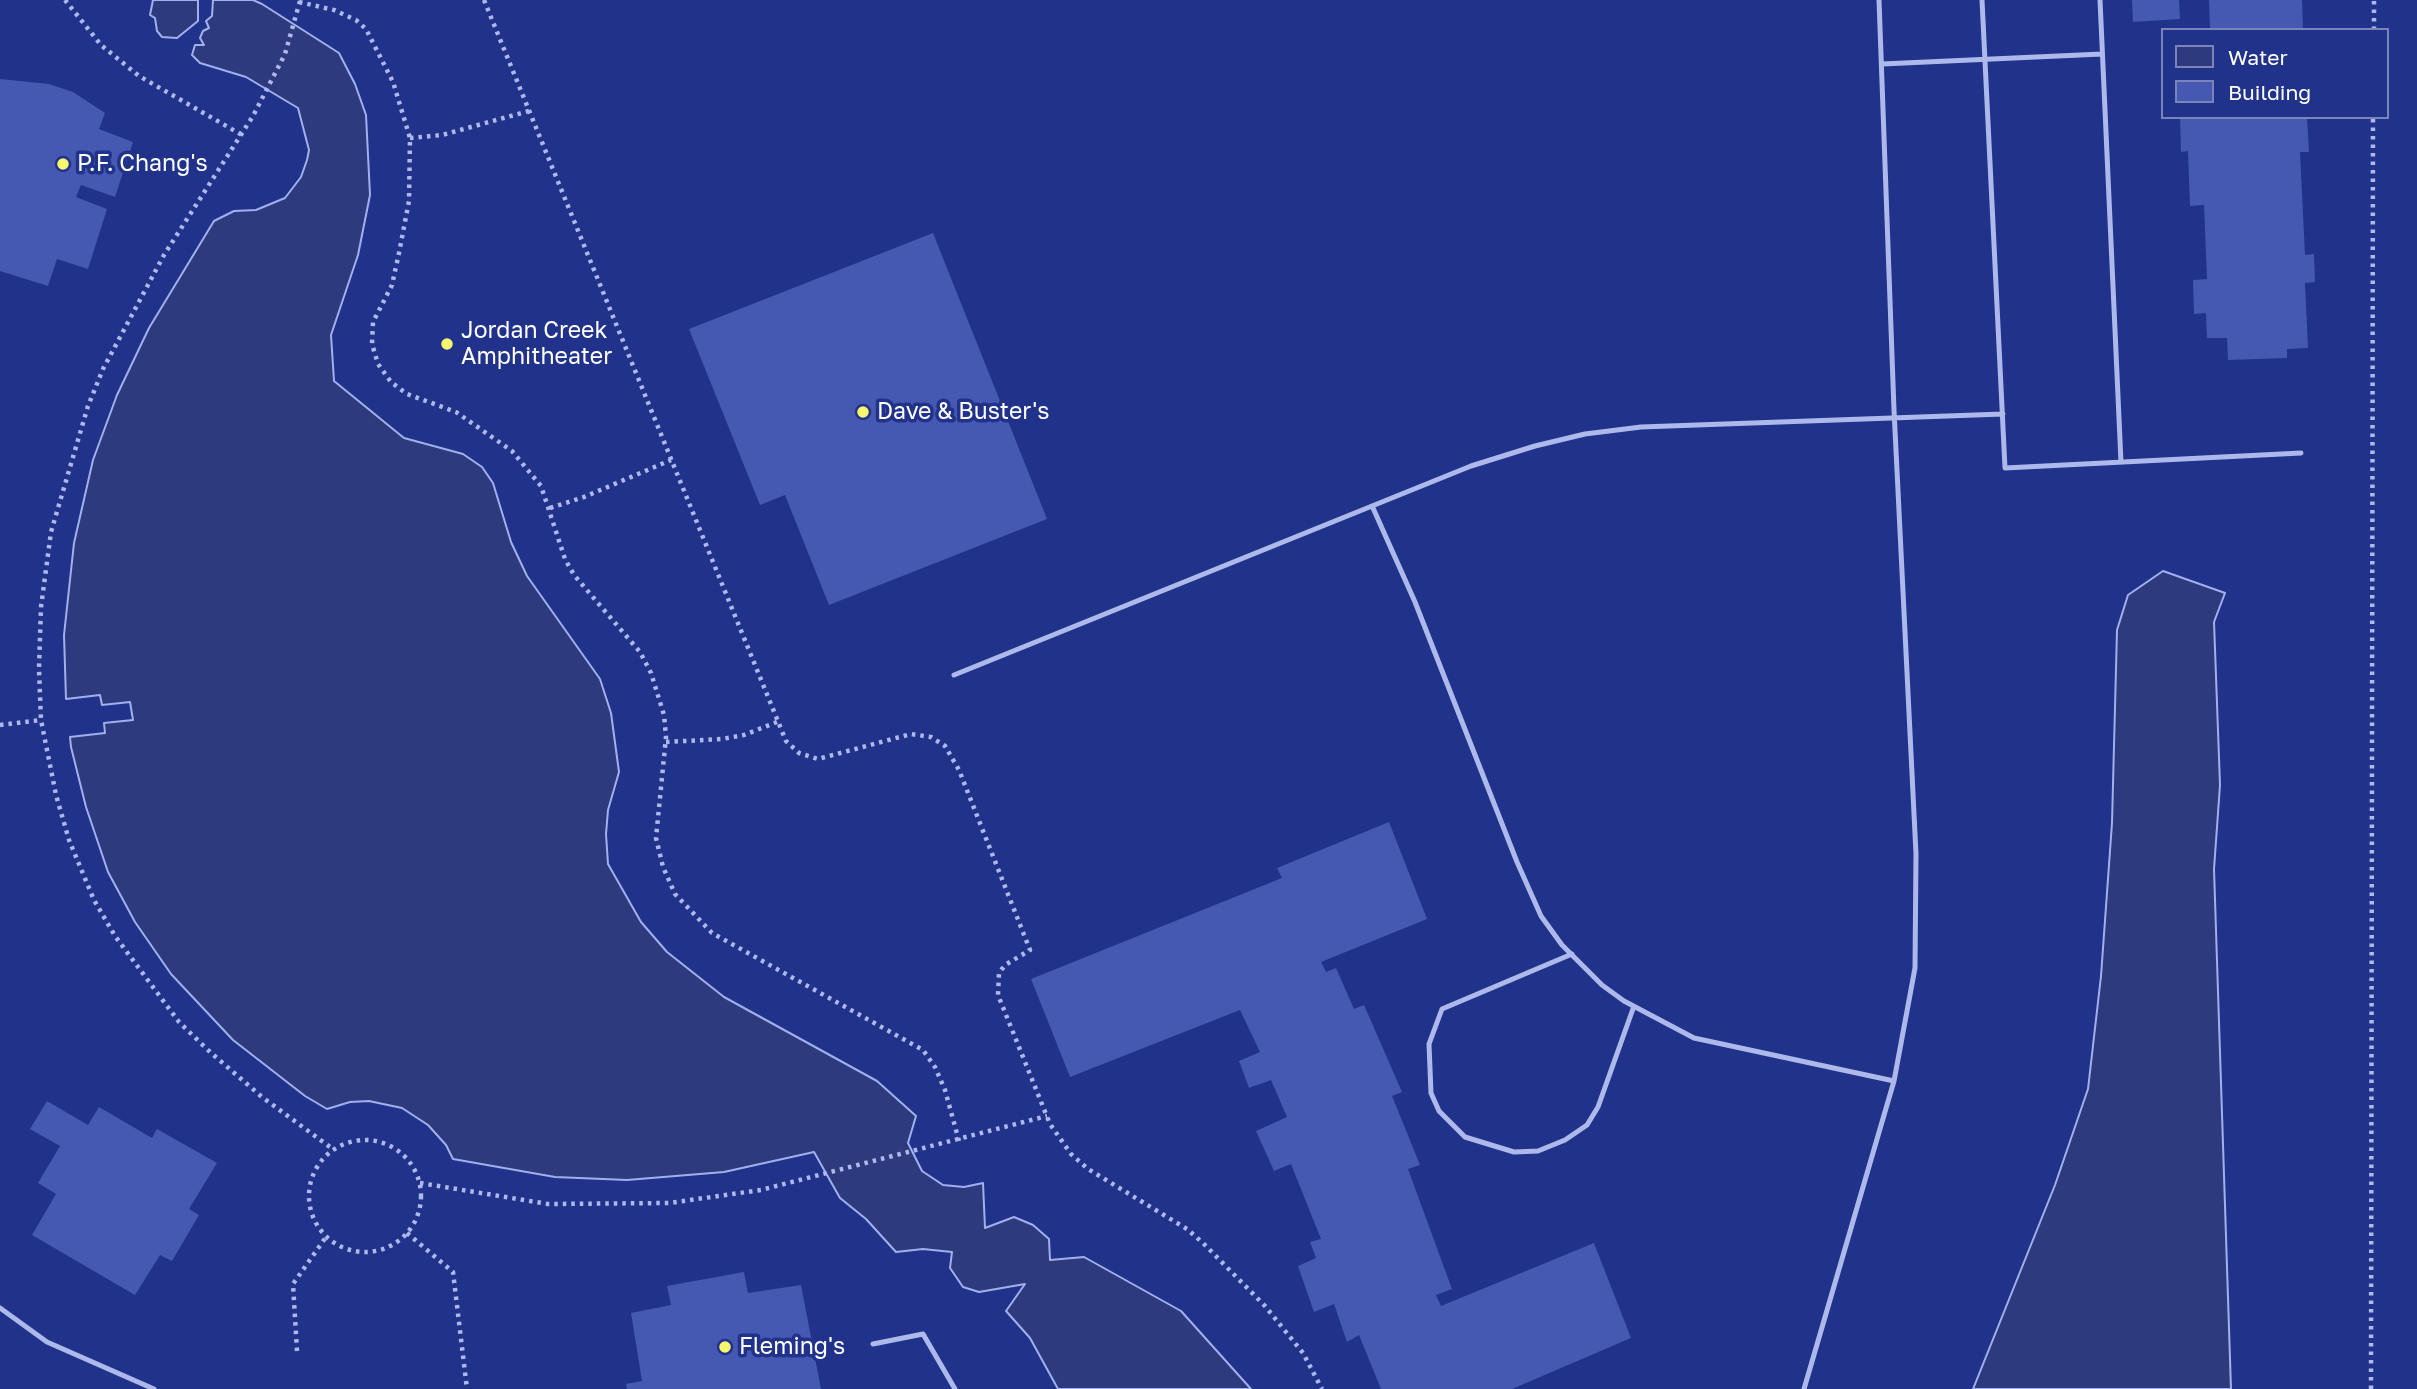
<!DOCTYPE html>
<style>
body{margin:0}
#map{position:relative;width:2417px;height:1389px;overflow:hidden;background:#21328b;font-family:"Golos Text",sans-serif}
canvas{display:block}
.legend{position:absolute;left:2161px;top:28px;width:228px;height:91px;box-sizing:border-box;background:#21328b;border:2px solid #7a84b9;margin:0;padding:9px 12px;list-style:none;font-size:21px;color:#fff}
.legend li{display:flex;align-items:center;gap:14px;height:35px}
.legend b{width:35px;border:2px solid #7a84b9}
</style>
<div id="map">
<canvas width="2417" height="1389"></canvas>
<ul class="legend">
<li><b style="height:19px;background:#2d3a7d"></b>Water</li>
<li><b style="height:19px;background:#4558b2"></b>Building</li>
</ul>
</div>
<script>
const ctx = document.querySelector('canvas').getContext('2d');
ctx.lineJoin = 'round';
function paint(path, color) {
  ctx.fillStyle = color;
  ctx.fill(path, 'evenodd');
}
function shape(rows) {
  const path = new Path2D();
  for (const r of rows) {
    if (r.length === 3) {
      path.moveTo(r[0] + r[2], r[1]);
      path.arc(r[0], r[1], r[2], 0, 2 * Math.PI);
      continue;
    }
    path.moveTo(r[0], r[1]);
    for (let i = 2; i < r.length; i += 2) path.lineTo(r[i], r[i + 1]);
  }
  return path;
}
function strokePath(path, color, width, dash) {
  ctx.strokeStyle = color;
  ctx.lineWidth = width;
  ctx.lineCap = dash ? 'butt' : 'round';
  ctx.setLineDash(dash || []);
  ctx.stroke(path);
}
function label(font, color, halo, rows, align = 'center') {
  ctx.font = font + ' "Golos Text",sans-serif';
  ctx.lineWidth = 7;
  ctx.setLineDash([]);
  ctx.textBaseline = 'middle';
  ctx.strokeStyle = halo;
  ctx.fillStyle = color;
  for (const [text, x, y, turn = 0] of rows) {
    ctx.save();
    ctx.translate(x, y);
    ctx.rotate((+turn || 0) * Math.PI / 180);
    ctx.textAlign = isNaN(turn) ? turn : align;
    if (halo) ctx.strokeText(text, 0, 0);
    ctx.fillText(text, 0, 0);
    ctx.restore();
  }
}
const water = shape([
 [153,0,198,0,198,21,177,38,162,37,157,31,155,18,150,15,153,0],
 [213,0,253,0,262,4,339,53,355,84,366,115,370,195,358,255,331,335,334,381,404,438,463,454,482,467,493,483,511,542,527,576,600,679,611,713,619,772,608,810,606,834,608,864,641,922,667,952,724,997,877,1081,916,1116,908,1143,922,1171,943,1185,964,1187,983,1183,985,1228,1014,1217,1033,1225,1049,1239,1050,1260,1084,1257,1181,1311,1251,1389,1058,1389,1030,1338,1006,1311,1025,1284,979,1292,963,1287,950,1268,952,1252,923,1249,896,1252,866,1219,840,1198,814,1152,724,1172,627,1180,555,1177,453,1159,446,1145,428,1125,402,1108,369,1101,350,1102,327,1109,305,1096,233,1040,171,974,135,922,108,872,86,807,71,747,70,737,105,733,104,723,133,720,130,702,102,705,100,695,66,699,64,635,74,543,93,460,117,395,149,328,214,221,234,211,256,210,285,198,301,177,307,160,309,150,298,108,246,77,200,63,192,55,195,45,204,45,200,38,203,31,209,28,206,21,212,16,213,0],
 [2163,571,2225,593,2214,622,2220,785,2214,869,2231,1389,1973,1389,2055,1185,2088,1089,2101,976,2112,823,2117,630,2128,595,2163,571]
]);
const building = shape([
 [2132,0,2179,0,2180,19,2133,22],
 [2209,0,2302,0,2303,30,2210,30],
 [0,79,49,84,73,92,105,113,99,129,133,142,115,197,81,185,76,197,107,209,88,269,57,259,48,286,0,271],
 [2180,117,2307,117,2309,152,2300,152,2305,255,2314,254,2315,282,2305,283,2308,348,2287,349,2287,358,2228,360,2227,338,2207,338,2206,313,2194,314,2193,280,2207,279,2204,205,2190,206,2188,151,2181,152],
 [933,233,1047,519,829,605,785,495,760,505,689,329],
 [1389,822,1427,919,1321,962,1326,972,1336,968,1354,1009,1364,1005,1402,1092,1392,1096,1420,1165,1408,1169,1452,1289,1436,1295,1441,1306,1594,1243,1631,1338,1512,1389,1381,1389,1359,1335,1347,1342,1334,1304,1314,1312,1298,1266,1316,1258,1310,1242,1321,1239,1291,1164,1274,1171,1256,1131,1287,1117,1271,1080,1249,1088,1239,1061,1260,1052,1240,1010,1070,1077,1031,979,1282,878,1277,868],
 [47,1101,88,1125,99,1107,152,1138,157,1129,217,1163,189,1209,199,1215,172,1261,160,1255,135,1295,32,1235,56,1194,38,1183,60,1146,30,1129],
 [744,1272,748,1293,801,1285,821,1389,627,1389,626,1384,642,1381,631,1313,671,1305,667,1286]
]);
const path = shape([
 [65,0,101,45,139,76,242,135],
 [484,0,786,741,799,753,818,759,911,734,931,737,945,746,959,770,1030,950,1005,965,999,973,998,995,1050,1124,1071,1154,1088,1169,1187,1229,1203,1243,1265,1306,1303,1353,1322,1389],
 [300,1,285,54,253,116,164,255,103,369,88,406,51,532,41,607,39,669,41,720,56,795,69,840,94,900,115,936,179,1022,210,1052,262,1097,334,1150],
 [299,2,334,10,356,20,366,29,393,82,410,138,409,201,399,253,392,285,373,322,372,344,378,364,391,382,407,394,456,412,512,451,541,486,565,559,574,575,640,652,651,673,664,715,666,737,656,838,663,867,675,894,712,933,923,1050,935,1067,945,1090,959,1141],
 [2374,30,2374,0],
 [410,138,442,135,529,111],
 [550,508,584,497,671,460],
 [0,725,41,720],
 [666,742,722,739,744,735,777,722],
 [365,1196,56],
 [420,1183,548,1204,669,1203,761,1190,1047,1116],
 [407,1233,453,1272,467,1389],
 [297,1351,293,1284,326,1237],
 [2371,1389,2373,117]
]);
const lane = shape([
 [1982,0,2005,468,2301,453],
 [2100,0,2121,462],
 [1882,64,2102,54],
 [1373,508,1415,602,1517,862,1541,916,1562,945,1602,985,1624,1001,1694,1038,1894,1081],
 [954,675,1471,466,1535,446,1585,434,1641,427,2003,414],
 [1572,954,1442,1009,1429,1044,1431,1093,1439,1111,1465,1137,1514,1152,1538,1151,1565,1140,1587,1125,1598,1107,1634,1006],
 [0,1308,47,1342,154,1389],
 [873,1344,923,1334,955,1389],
 [1804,1389,1894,1081,1915,968,1916,854,1894,410,1879,0]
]);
const markers = [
 [63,164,7,"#f8f66f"],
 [447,344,7,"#f8f66f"],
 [863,412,7,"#f8f66f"],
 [725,1347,7,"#f8f66f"]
];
const poiNames = [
 ["P.F. Chang's",77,164],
 ["Jordan Creek",461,331],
 ["Amphitheater",461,357],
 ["Dave & Buster's",877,412],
 ["Fleming's",739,1347]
];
paint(water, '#2d3a7d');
strokePath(water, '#a1b0ed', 2);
paint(building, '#4558b2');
strokePath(path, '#aeb9eb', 4.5, [3.5, 5]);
strokePath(lane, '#aeb9eb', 5);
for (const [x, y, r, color] of markers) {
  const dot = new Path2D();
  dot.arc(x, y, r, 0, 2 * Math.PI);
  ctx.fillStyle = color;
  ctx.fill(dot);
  strokePath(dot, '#21328b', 2.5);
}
label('23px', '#fff', '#21328b', poiNames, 'left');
</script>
